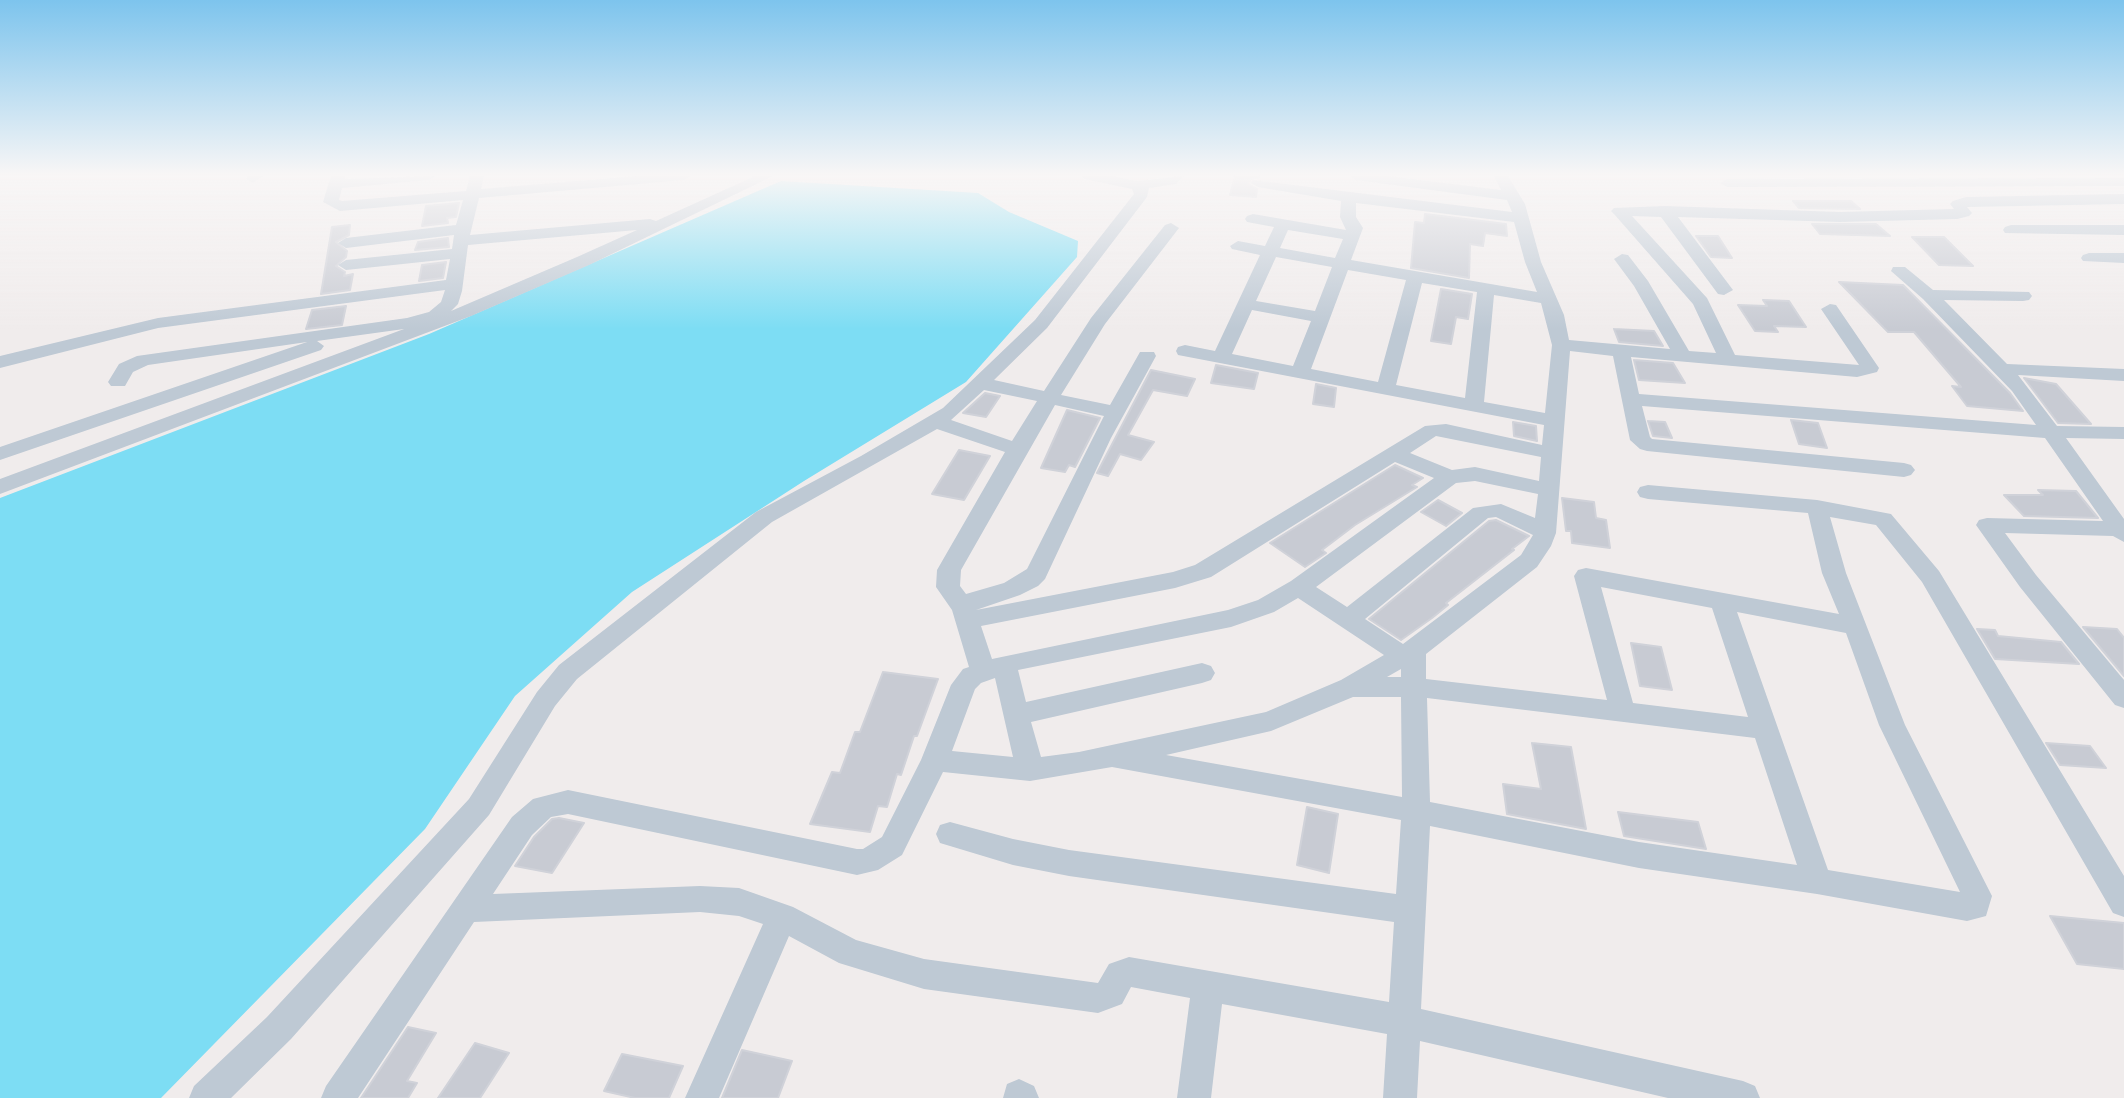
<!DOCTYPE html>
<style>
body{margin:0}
canvas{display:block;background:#f0ecec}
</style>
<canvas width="2124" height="1098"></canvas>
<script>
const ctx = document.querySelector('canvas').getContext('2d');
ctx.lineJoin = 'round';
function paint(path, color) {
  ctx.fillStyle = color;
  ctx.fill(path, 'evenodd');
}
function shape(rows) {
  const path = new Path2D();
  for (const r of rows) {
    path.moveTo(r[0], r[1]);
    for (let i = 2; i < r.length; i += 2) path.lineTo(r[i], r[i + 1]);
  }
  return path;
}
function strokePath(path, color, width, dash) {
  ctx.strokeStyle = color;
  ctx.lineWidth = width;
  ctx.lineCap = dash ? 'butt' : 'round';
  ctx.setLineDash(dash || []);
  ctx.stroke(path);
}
const water = shape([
 [781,181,978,193,1009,212,1078,241,1077,257,966,382,804,481,632,592,515,696,425,829,161,1098,0,1098,0,498,429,334]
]);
const building = shape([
 [1235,176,1259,176,1259,178,1251,179,1248,184,1257,189,1256,197,1230,195,1235,176],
 [1793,201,1851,201,1860,209,1799,208,1793,201],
 [459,203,456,217,447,218,448,223,422,226,426,206,459,203],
 [1425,214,1506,224,1507,236,1485,233,1483,246,1470,244,1469,278,1411,268,1415,222,1424,223,1425,214],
 [1812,224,1876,224,1890,236,1820,234,1812,224],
 [350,225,349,235,336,242,347,251,346,257,336,266,345,272,344,276,353,274,350,290,321,294,332,227,350,225],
 [1696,236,1718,236,1732,258,1711,257,1696,236],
 [1912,237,1944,237,1973,266,1939,265,1912,237],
 [448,238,449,247,415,250,418,242,448,238],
 [446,262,443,278,419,281,422,265,446,262],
 [1839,282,1903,285,2010,393,2023,411,1967,406,1952,386,1961,387,1914,332,1888,332,1839,282],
 [1441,289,1472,294,1468,319,1456,317,1451,344,1431,341,1441,289],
 [1763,300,1789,301,1806,327,1774,326,1778,332,1755,331,1738,305,1767,306,1763,300],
 [346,306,342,325,306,329,312,310,346,306],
 [1614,329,1654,331,1663,346,1619,342,1614,329],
 [1634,360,1673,363,1685,383,1639,380,1634,360],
 [1216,365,1258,373,1254,389,1211,383,1216,365],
 [1151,370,1195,379,1187,396,1153,390,1128,435,1154,442,1141,460,1120,454,1108,476,1097,473,1151,370],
 [2024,378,2056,384,2091,424,2058,423,2024,378],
 [1316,384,1336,388,1334,407,1313,404,1316,384],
 [985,393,1000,396,986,417,963,413,985,393],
 [1067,410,1100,418,1075,467,1069,465,1065,472,1041,468,1067,410],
 [1791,420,1818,423,1827,448,1799,444,1791,420],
 [1648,421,1665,422,1672,438,1653,436,1648,421],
 [1513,422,1536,426,1537,441,1514,436,1513,422],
 [959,450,990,456,964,500,932,494,959,450],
 [1395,465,1423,478,1412,485,1417,487,1355,525,1322,550,1326,553,1305,567,1270,543,1395,465],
 [2038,490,2076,491,2098,518,2024,516,2004,495,2043,495,2038,490],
 [1562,498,1594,502,1596,518,1606,520,1610,548,1572,543,1571,531,1566,531,1562,498],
 [1438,500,1462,513,1446,526,1421,512,1438,500],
 [1496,520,1529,536,1512,549,1514,550,1446,603,1448,605,1432,618,1401,640,1369,619,1489,521,1496,520],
 [2083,627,2117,629,2124,638,2124,676,2083,627],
 [1977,629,1995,630,1998,636,2061,642,2079,664,1995,659,1977,629],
 [1631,643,1661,647,1672,690,1640,686,1631,643],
 [883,672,938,679,917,736,914,736,901,775,897,774,887,807,878,806,870,832,810,824,832,772,840,773,855,732,860,732,883,672],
 [1532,743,1571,747,1586,829,1507,814,1503,784,1541,789,1532,743],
 [2046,743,2090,746,2106,768,2060,765,2046,743],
 [1307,807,1338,814,1329,873,1297,865,1307,807],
 [1618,812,1698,822,1706,849,1624,836,1618,812],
 [559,818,584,823,552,873,515,866,534,837,552,819,559,818],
 [2050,916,2124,923,2124,969,2077,964,2050,916],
 [408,1027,436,1033,407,1081,417,1083,408,1098,361,1098,408,1027],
 [475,1043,509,1053,480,1098,438,1098,475,1043],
 [742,1050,792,1061,778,1098,722,1098,742,1050],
 [622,1054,683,1066,669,1098,635,1098,604,1091,622,1054]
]);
const minor = shape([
 [248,176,263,176,253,183,246,179,248,176],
 [331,176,345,176,345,179,436,176,429,180,342,188,339,200,342,201,466,191,470,176,484,176,481,189,637,176,691,176,684,180,479,198,470,235,650,219,656,221,755,176,773,176,589,265,471,316,0,494,0,479,404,329,317,341,324,346,321,350,0,460,0,447,307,342,148,365,133,372,125,386,111,386,108,382,119,364,137,356,407,318,429,312,441,302,445,290,158,328,0,368,0,356,158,318,446,280,450,259,346,270,338,265,346,260,452,249,454,235,346,248,338,243,346,238,456,225,463,200,340,211,323,202,331,176],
 [637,230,577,257,451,311,458,304,462,291,468,245,637,230],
 [1082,176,1111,176,1137,181,1184,176,1176,184,1149,188,1147,197,1047,328,994,380,1044,391,1091,318,1165,225,1171,223,1179,228,1105,324,1061,395,1110,405,1140,352,1154,352,1156,356,1111,438,1045,579,1038,586,1020,595,976,610,1173,572,1195,565,1425,426,1446,424,1542,445,1544,425,1178,355,1176,351,1178,347,1185,345,1215,351,1260,255,1232,249,1230,246,1238,241,1265,246,1274,227,1247,222,1245,219,1247,216,1253,214,1346,230,1340,217,1341,201,1258,187,1251,183,1253,180,1512,212,1507,200,1356,180,1349,176,1388,176,1501,190,1494,176,1508,176,1525,204,1541,262,1564,315,1569,340,1670,349,1634,286,1614,259,1622,254,1628,255,1648,281,1689,351,1716,353,1693,304,1614,214,1611,211,1614,208,1665,206,1840,212,1954,209,1950,204,1953,201,1966,197,2124,194,2124,204,1967,207,1972,213,1969,216,1957,219,1840,222,1678,217,1733,290,1724,295,1718,294,1661,217,1632,216,1707,298,1735,355,1859,365,1821,309,1830,304,1836,305,1879,368,1877,372,1857,377,1631,357,1639,394,2036,425,2012,391,1923,299,1891,271,1893,267,1905,267,1933,290,2029,292,2032,296,2029,300,2023,301,1944,300,2007,364,2124,369,2124,381,2018,375,2057,426,2124,427,2124,439,2066,438,2124,519,2124,542,2113,536,2005,533,2036,575,2124,680,2124,708,2115,705,2020,587,1976,525,1979,520,1987,518,2103,521,2045,438,1642,406,1650,437,1652,439,1904,463,1911,465,1915,470,1911,475,1904,477,1647,451,1640,449,1630,440,1613,356,1570,351,1556,533,1551,546,1537,567,1426,654,1426,679,1607,700,1574,576,1578,570,1586,568,1839,614,1822,573,1808,513,1648,499,1640,497,1637,492,1640,487,1648,485,1817,500,1891,514,1939,571,2124,876,2124,917,2113,913,1922,582,1876,525,1830,517,1846,573,1905,725,1992,896,1986,916,1967,921,1817,894,1639,868,1430,826,1421,1009,1743,1081,1755,1086,1760,1098,1668,1098,1420,1041,1417,1098,1383,1098,1387,1034,1222,1004,1211,1098,1177,1098,1190,998,1131,987,1122,1004,1098,1013,924,989,839,963,789,936,719,1098,685,1098,763,924,739,916,700,912,474,922,358,1098,321,1098,326,1086,512,817,533,799,568,790,857,849,863,849,882,837,921,760,951,685,963,669,969,667,952,610,936,587,937,570,1005,452,937,429,772,522,577,679,555,706,489,815,291,1039,231,1098,189,1098,194,1086,267,1017,469,799,537,692,559,665,756,512,861,456,943,408,1035,320,1134,194,1132,189,1084,179,1082,176],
 [1356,203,1514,222,1525,262,1537,292,1351,260,1363,228,1356,217,1356,203],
 [1288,230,1343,239,1335,258,1280,248,1288,230],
 [1276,257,1332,267,1315,311,1256,301,1276,257],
 [1348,270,1406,280,1378,382,1311,369,1348,270],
 [1422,283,1477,292,1465,398,1396,385,1422,283],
 [1494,295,1541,303,1552,345,1545,413,1484,402,1494,295],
 [1252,310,1311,321,1293,366,1232,354,1252,310],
 [984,390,1037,401,1012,441,951,420,984,390],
 [1055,405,1104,416,1027,569,1004,583,966,594,960,586,961,570,1055,405],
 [1436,436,1541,457,1539,481,1475,467,1452,470,1410,453,1436,436],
 [1395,462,1434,478,1291,581,1258,600,1228,610,992,659,981,626,1175,588,1211,577,1395,462],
 [1475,481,1538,494,1535,518,1501,504,1473,508,1347,607,1316,587,1456,483,1475,481],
 [1496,517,1533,535,1521,555,1403,644,1365,619,1488,518,1496,517],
 [1601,587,1712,608,1748,717,1633,703,1601,587],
 [1298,598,1384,655,1341,680,1266,712,1079,752,1041,757,1031,722,1202,683,1211,680,1215,673,1211,666,1202,663,1026,702,1018,670,1231,627,1274,612,1298,598],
 [1737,612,1846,633,1879,725,1960,892,1828,870,1737,612],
 [1401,669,1401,677,1387,677,1401,669],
 [995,678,1013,757,952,751,975,689,981,683,995,678],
 [1353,697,1401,697,1402,797,1166,755,1271,731,1353,697],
 [1427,698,1755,738,1797,865,1639,842,1430,802,1427,698],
 [1112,767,1401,820,1396,894,1069,850,1013,839,950,822,940,825,936,834,940,843,950,846,1013,865,1069,876,1394,922,1389,1002,1129,957,1109,964,1098,983,924,959,856,940,793,907,739,888,700,886,493,894,532,835,551,817,568,814,857,875,878,870,902,855,943,772,1030,781,1112,767],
 [2124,178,2124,186,1727,187,1720,183,1727,179,2124,178],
 [2011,225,2124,225,2124,235,2005,233,2003,230,2005,227,2011,225],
 [2089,253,2124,253,2124,263,2083,261,2081,258,2083,255,2089,253],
 [1019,1079,1034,1086,1039,1098,1003,1098,1007,1084,1019,1079]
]);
paint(water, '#7dddf4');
paint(building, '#c8cbd3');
strokePath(building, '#d0d2d9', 2);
paint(minor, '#bec9d4');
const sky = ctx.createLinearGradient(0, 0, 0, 329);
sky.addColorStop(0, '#7dc4ed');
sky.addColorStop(0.53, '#f8f6f6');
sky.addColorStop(1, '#f8f6f600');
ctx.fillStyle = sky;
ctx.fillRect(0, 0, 2124, 329);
</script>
